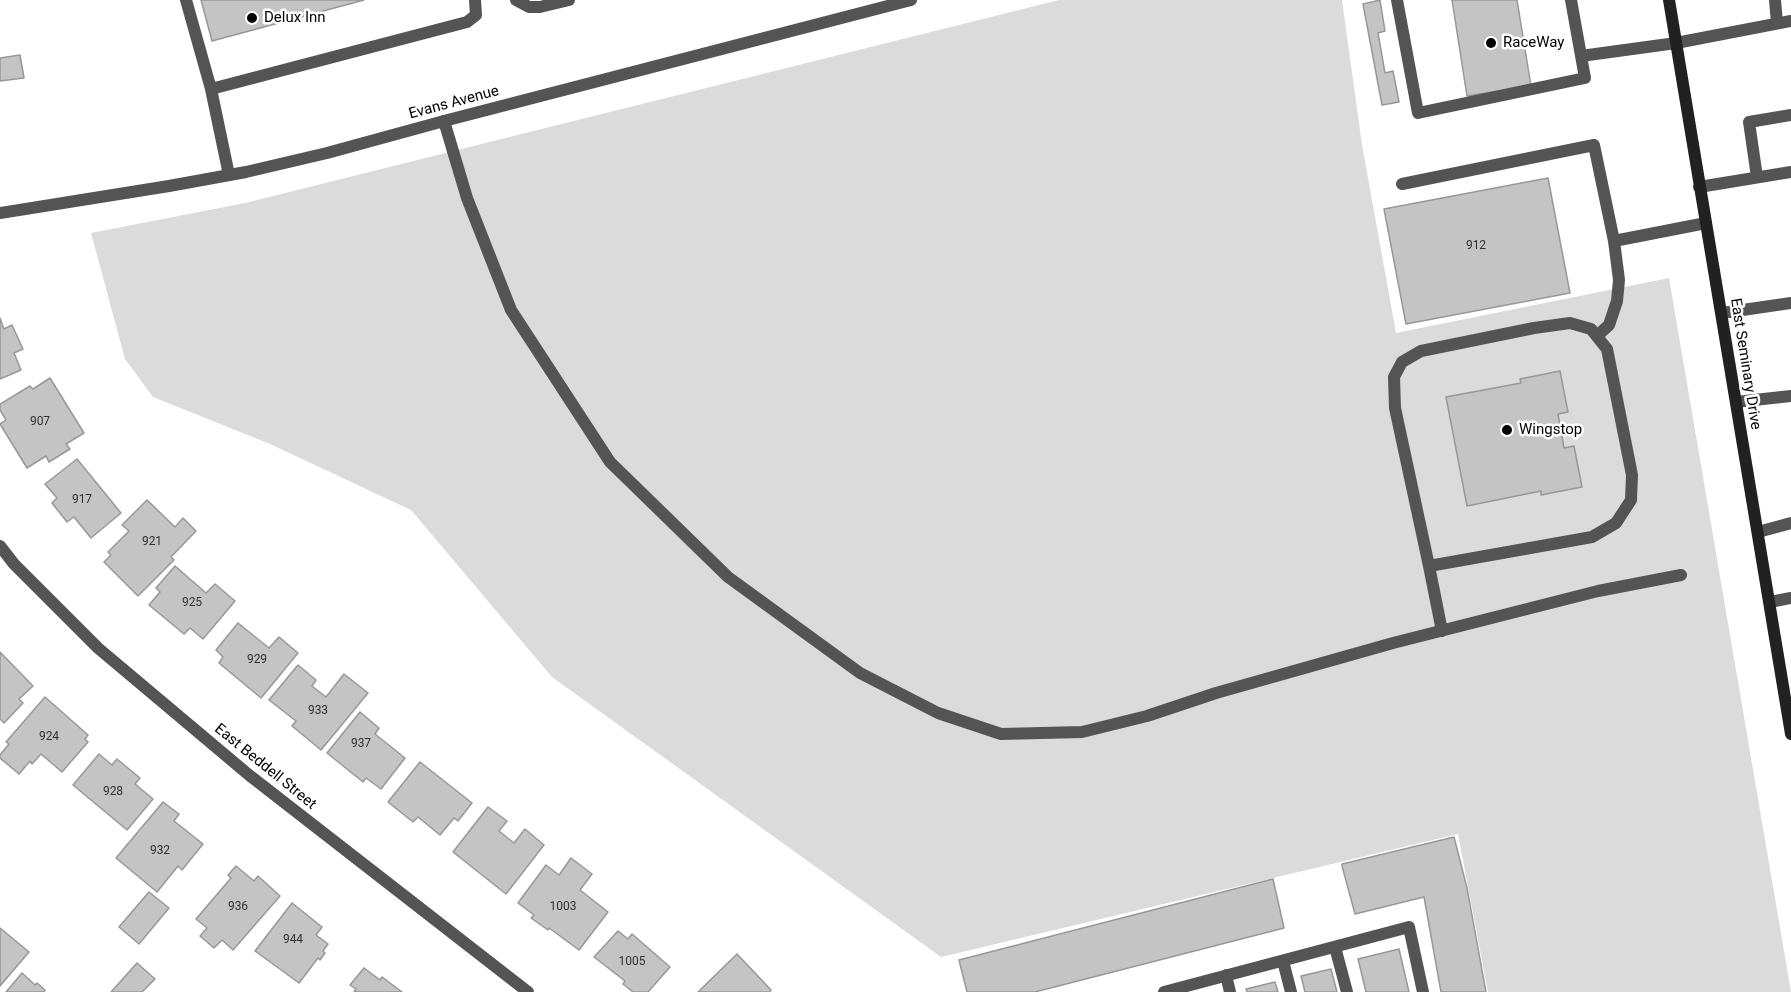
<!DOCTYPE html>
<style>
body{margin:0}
canvas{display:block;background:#fff}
</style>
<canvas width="1791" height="992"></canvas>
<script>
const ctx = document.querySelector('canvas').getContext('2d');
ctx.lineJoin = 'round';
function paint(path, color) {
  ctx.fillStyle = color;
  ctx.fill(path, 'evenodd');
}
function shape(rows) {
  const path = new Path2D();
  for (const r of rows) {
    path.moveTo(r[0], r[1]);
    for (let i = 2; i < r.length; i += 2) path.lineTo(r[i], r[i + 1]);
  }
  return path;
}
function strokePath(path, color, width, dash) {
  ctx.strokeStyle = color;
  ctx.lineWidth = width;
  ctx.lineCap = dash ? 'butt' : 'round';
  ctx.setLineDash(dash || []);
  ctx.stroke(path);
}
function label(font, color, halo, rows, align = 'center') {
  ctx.font = font + ' Roboto,sans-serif';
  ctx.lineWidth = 5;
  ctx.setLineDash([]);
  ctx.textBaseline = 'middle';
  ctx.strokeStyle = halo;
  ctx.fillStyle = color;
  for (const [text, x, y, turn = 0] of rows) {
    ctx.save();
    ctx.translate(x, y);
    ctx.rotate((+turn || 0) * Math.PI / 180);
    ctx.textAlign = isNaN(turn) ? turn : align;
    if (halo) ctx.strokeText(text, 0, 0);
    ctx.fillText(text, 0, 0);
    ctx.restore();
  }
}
const green = shape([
 [1059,0,1342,0,1362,145,1396,333,1669,278,1791,992,1488,992,1458,834,941,957,552,677,411,510,270,444,153,397,125,359,91,233,245,203]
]);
const building = shape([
 [201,0,364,0,212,41,201,0],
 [1380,0,1385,31,1378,33,1385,73,1393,71,1399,102,1382,105,1363,4,1380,0],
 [1452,0,1517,0,1531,86,1467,96,1452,0],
 [20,55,24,78,0,81,0,58,20,55],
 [1548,178,1570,293,1406,324,1384,209,1548,178],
 [0,318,4,329,12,325,23,349,14,353,21,370,0,379,0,318],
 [1560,371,1568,412,1558,414,1564,448,1574,446,1582,487,1541,495,1541,491,1467,506,1446,397,1521,383,1520,379,1560,371],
 [50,378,84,433,66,444,70,449,49,462,46,456,27,468,0,424,6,420,0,410,0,404,30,386,33,389,50,378],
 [77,459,121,513,91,538,74,517,67,522,52,503,57,498,45,484,77,459],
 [147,500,175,527,183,518,196,531,171,557,174,560,138,596,104,562,111,555,108,552,129,531,122,525,147,500],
 [175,566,206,593,215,584,235,601,203,639,190,628,184,634,149,605,160,592,156,588,175,566],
 [238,623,269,648,279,637,298,653,261,698,219,663,223,657,216,650,238,623],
 [0,652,33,686,19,699,23,703,4,723,0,719,0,652],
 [298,665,316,680,312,686,326,697,344,674,368,693,321,750,292,726,296,721,269,700,298,665],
 [45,697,88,735,85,739,88,742,62,772,41,754,32,764,30,761,19,774,0,758,0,755,9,744,6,742,45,697],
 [360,712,379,728,375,734,405,758,381,789,366,778,363,782,327,753,360,712],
 [99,754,112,765,117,759,140,778,135,784,153,799,127,830,73,785,99,754],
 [420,762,472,803,458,821,454,818,440,835,418,817,413,822,388,802,420,762],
 [163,802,179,814,174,821,203,844,182,870,178,866,157,892,116,858,163,802],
 [488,807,507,821,499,831,514,843,525,829,544,845,506,894,453,852,488,807],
 [1454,837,1467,888,1486,992,1441,992,1424,897,1355,914,1342,866,1342,864,1454,837],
 [571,858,592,874,580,890,608,912,579,950,549,928,548,930,531,918,534,915,518,903,546,865,559,875,571,858],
 [236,866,254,881,258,876,280,896,233,950,222,940,214,948,200,936,207,928,196,919,231,878,228,875,236,866],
 [1273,879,1284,928,1035,992,967,992,959,960,1273,879],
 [149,892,169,908,139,944,119,927,149,892],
 [292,903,322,927,316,935,328,944,323,951,325,953,320,960,318,958,299,983,255,951,292,903],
 [0,928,29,952,0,986,0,928],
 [618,931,628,939,632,934,670,967,648,992,633,992,623,984,625,981,594,957,618,931],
 [1399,949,1409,992,1366,992,1358,959,1399,949],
 [737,954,771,990,770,992,698,992,737,954],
 [137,963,155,979,142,992,111,992,137,963],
 [364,968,380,980,382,977,402,992,354,992,356,989,350,985,364,968],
 [1331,969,1337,992,1305,992,1301,976,1331,969],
 [22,973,35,985,37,983,45,990,44,992,6,992,22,973],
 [1275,982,1278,992,1247,992,1246,989,1275,982]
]);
const service = shape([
 [186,0,211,89],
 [516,0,529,7,540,7,569,0],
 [1397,0,1418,113,1585,78,1571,0],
 [1775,0,1777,23],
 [1581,56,1676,43,1791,21],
 [444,121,467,198,511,310,610,462,728,577,860,673,938,713,1001,734,1082,732,1147,716,1216,693,1393,643,1598,591,1681,575],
 [229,175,211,89,467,22,476,15,475,0],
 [1757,177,1749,122,1791,115],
 [1402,184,1594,145,1614,241,1706,223],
 [1699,187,1791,172],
 [1722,313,1791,303],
 [1597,336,1609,325,1617,301,1619,280,1614,241],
 [1736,402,1791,396],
 [1758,532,1791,523],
 [1429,566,1395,408,1394,377,1402,362,1421,351,1534,328,1570,323,1591,329,1607,349,1632,475,1631,500,1616,523,1592,537,1429,566,1442,631],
 [1770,602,1791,598],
 [1335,947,1347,992],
 [1283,961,1291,992],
 [1226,975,1230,992],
 [1164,992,1409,927,1423,992]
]);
const minor = shape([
 [0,213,169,186,246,172,327,153,444,121,911,0],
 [0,546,14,564,98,648,249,775,528,992]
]);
const secondary = shape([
 [1669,0,1791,734]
]);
const markers = [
 [252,18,6,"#000"],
 [1491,43,6,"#000"],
 [1507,430,6,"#000"]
];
const numberNames = [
 ["912",1476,246],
 ["907",40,422],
 ["917",82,500],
 ["921",152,542],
 ["925",192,603],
 ["929",257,660],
 ["933",318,711],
 ["924",49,737],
 ["937",361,744],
 ["928",113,792],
 ["932",160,851],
 ["936",238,907],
 ["1003",563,907],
 ["944",293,940],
 ["1005",632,962]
];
const poiNames = [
 ["Delux Inn",264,18],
 ["RaceWay",1503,43],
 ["Wingstop",1519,430]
];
const streetNames = [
 ["Evans Avenue",454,103,-15],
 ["East Seminary Drive",1745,364,81],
 ["East Beddell Street",265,767,39]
];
paint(green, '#dbdbdb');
paint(building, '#c4c4c4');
strokePath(building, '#989898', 1.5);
strokePath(service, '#545454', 12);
strokePath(minor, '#545454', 12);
strokePath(secondary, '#212121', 12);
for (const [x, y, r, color] of markers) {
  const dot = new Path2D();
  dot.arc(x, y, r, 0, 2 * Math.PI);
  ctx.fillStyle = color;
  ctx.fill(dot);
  strokePath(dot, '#fff', 2);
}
label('12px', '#313131', null, numberNames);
label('15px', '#000', '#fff', poiNames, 'left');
label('15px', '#000', '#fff', streetNames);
</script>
